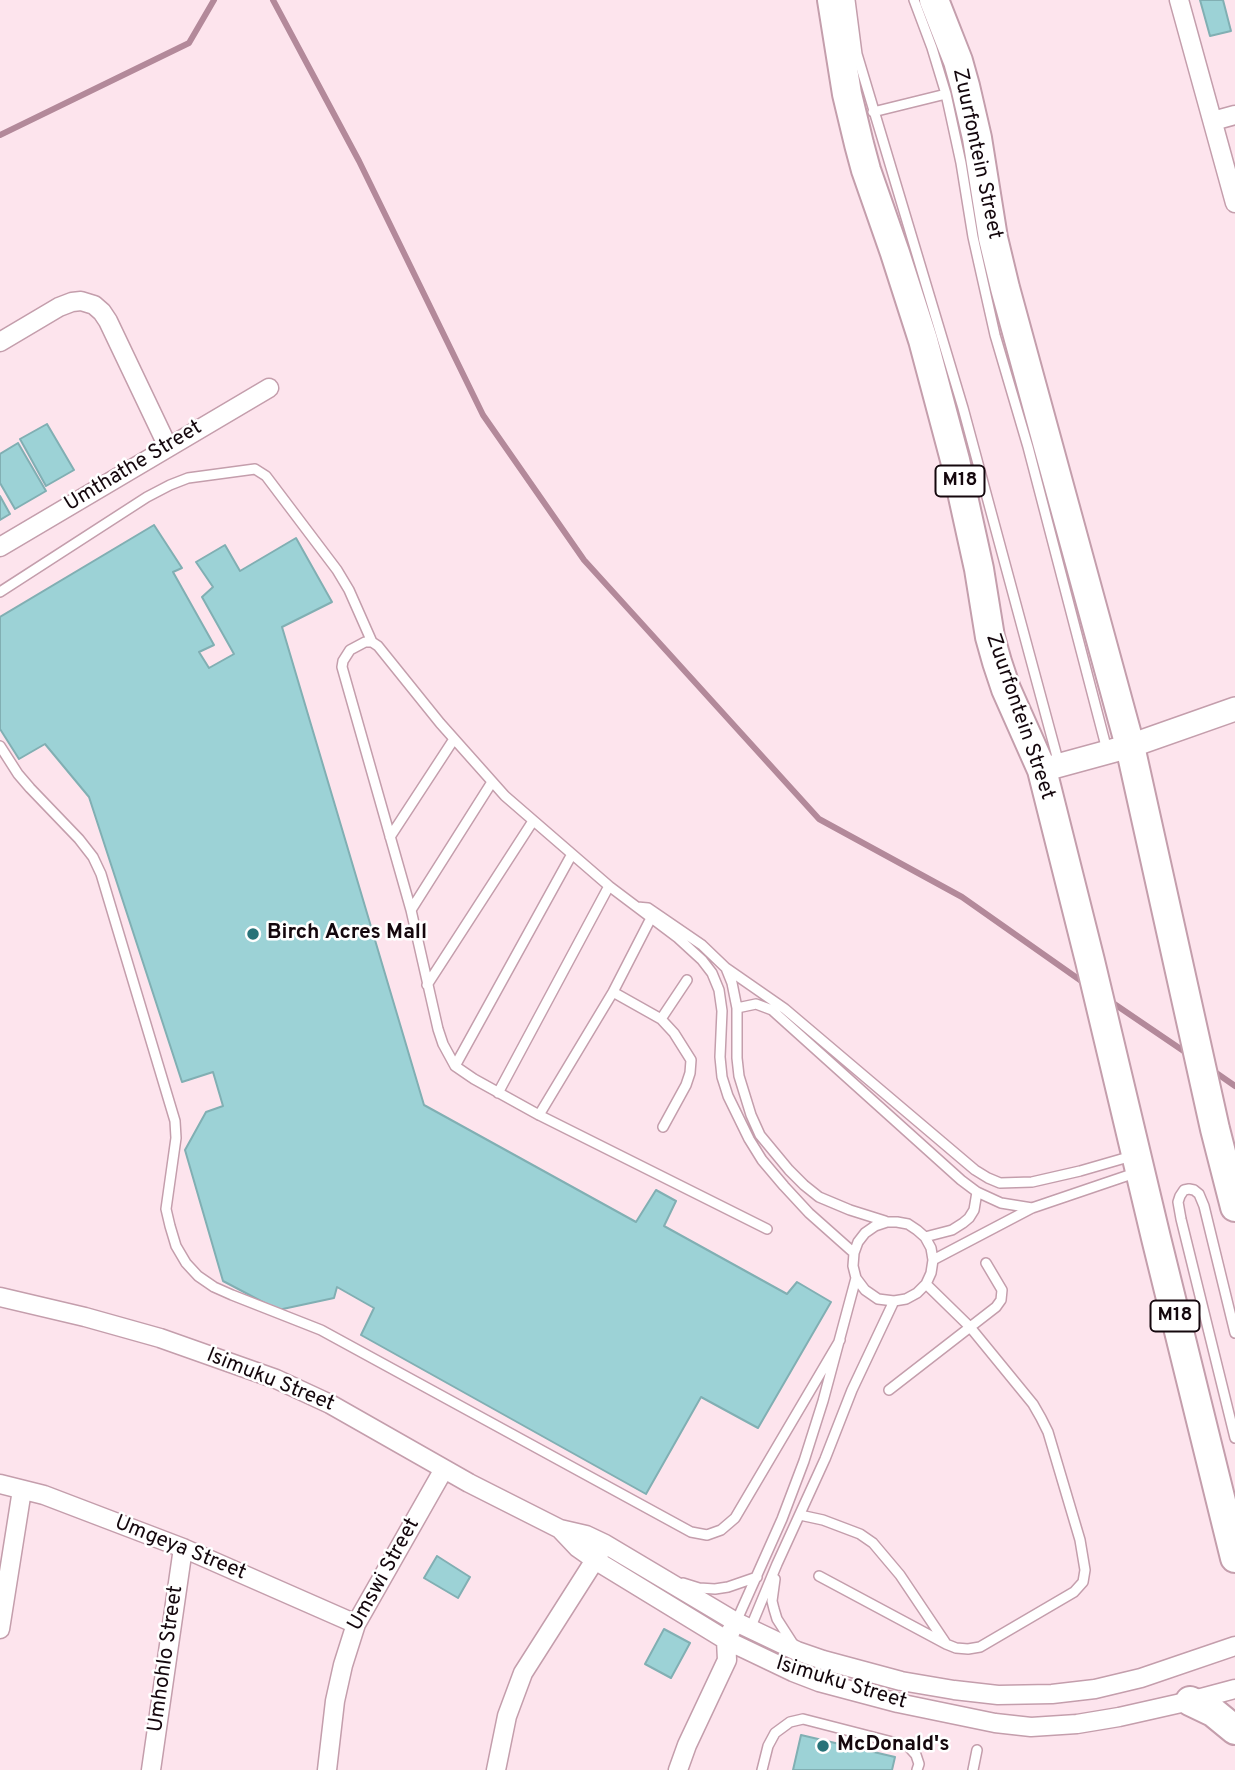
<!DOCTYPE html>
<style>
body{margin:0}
canvas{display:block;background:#fde4ed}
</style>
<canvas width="1235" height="1770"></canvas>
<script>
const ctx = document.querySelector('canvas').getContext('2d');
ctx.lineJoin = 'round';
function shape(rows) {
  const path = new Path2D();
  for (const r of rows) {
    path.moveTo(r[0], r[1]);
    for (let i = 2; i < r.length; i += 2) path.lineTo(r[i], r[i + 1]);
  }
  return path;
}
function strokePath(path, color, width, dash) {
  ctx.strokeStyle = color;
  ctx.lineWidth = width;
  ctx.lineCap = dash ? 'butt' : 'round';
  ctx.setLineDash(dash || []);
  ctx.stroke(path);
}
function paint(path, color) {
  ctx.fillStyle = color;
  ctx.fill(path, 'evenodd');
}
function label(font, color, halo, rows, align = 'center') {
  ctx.font = font + ' Overpass,sans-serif';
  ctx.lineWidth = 5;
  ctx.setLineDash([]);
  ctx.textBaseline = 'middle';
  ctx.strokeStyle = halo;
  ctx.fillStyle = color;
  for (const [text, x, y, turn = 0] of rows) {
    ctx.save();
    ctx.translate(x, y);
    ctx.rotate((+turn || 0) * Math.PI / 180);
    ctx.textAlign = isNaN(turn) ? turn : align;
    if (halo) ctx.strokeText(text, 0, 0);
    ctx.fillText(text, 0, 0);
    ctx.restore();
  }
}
const stream = shape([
 [273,0,359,161,483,415,584,560,819,819,962,897,1087,985],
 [0,135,189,43,214,0],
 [1110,1001,1188,1054],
 [1212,1070,1235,1086]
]);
const building = shape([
 [1200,0,1223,0,1231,31,1210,36,1200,0],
 [47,424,74,470,46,486,20,439,47,424],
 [18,443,46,491,15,509,0,483,0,454,18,443],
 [0,496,10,514,0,520,0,496],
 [154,525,182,568,173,572,214,645,199,652,209,668,234,654,202,597,213,587,196,562,225,545,240,571,296,538,332,602,282,627,424,1105,636,1222,656,1190,676,1201,664,1226,787,1294,797,1282,831,1302,758,1428,701,1397,646,1494,361,1335,374,1308,337,1287,334,1298,278,1310,223,1281,185,1150,206,1112,223,1106,213,1072,182,1082,89,797,45,744,19,759,0,729,0,617,154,525],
 [437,1556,470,1577,458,1598,424,1578,437,1556],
 [664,1629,690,1643,671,1678,645,1664,664,1629],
 [801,1735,895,1757,892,1770,793,1770,801,1735]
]);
const service = shape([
 [850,0,857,54,963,408,1059,764],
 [914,0,932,48,946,94,961,163,973,237,995,335,1028,447,1107,750],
 [873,112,946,94],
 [0,592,147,497,170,485,188,478,255,469,266,476,337,570,349,590,372,642],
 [0,746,18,774,30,788,79,839,93,857,101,874,175,1121,176,1138,166,1209,170,1226,176,1246,186,1263,198,1276,214,1287,232,1295,321,1330,691,1532,707,1535,721,1530,735,1518,840,1340],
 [390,837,454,739],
 [637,907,648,908,702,945,726,968,732,983,737,1008,737,1058,739,1076,751,1115,760,1135,789,1170,804,1185,819,1197,850,1210,885,1221],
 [411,910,492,782],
 [726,968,785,1009,975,1170,988,1178,1000,1183,1032,1182,1080,1171,1132,1156],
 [427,985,533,821],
 [613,992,661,1019,674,1033,691,1060,690,1073,686,1085,663,1127],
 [737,1008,756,1004,772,1010,961,1180,977,1192,1001,1203,1032,1208],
 [661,1019,687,980],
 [455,1066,572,854],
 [498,1093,609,886],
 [539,1115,613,992,651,918],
 [767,1229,539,1115,474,1079,455,1066,443,1044,438,1029,411,910,342,667,343,661,350,650,365,642,372,642,378,646,440,723,505,796,609,886,678,938,702,960,712,973,719,990,722,1011,720,1057,722,1077,728,1096,749,1139,762,1160,784,1186,809,1213,854,1253],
 [925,1237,952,1230,963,1223,969,1218,974,1210,977,1192],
 [933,1260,1032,1208,1135,1173],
 [1235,1333,1204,1206,1199,1194,1194,1190,1189,1189,1184,1190,1180,1196,1178,1202,1181,1219,1235,1438],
 [889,1390,996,1307,1001,1300,1002,1290,986,1263],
 [800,1515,823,1520,860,1534,873,1543,900,1575,945,1642],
 [819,1576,946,1644,956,1648,968,1649,980,1647,1074,1592,1083,1582,1085,1570,1080,1540,1048,1432,1041,1418,1033,1404,970,1327,926,1284],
 [775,1579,772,1601,774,1609,777,1619,795,1647],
 [683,1583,699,1588,715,1589,728,1587,757,1577],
 [736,1622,782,1519,804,1461,823,1401,856,1278,853,1266,854,1253,858,1242,865,1233,875,1226,887,1222,897,1222,908,1224,917,1230,925,1237,931,1248,933,1260,931,1273,926,1284,917,1293,906,1299,894,1301,878,1299,865,1290,856,1278],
 [750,1629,777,1564,825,1459,852,1390,894,1301],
 [762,1770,768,1746,775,1733,790,1722,803,1719,908,1746,916,1755,919,1764,917,1770],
 [973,1770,977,1750]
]);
const minor = shape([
 [1179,0,1235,203],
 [1213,121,1235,115],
 [0,342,59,307,72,302,81,301,94,305,102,312,108,321,168,447],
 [0,547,269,388],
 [0,1297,85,1317,160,1338,276,1379,330,1404,469,1483,560,1529,586,1535,605,1544,736,1622,797,1651,823,1660,901,1681,954,1690,998,1695,1052,1694,1095,1689,1141,1678,1235,1646],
 [0,1484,44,1495,183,1548,356,1624],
 [560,1529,578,1548,595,1560,726,1640,793,1672,819,1682,898,1703,995,1723,1031,1727,1077,1724,1119,1717,1190,1701,1235,1689],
 [0,1629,22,1490],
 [151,1770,183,1548],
 [327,1770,335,1701,343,1665,356,1624,444,1469],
 [496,1770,507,1716,523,1673,600,1552],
 [678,1770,687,1745,727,1660,726,1640,731,1631]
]);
const tertiary = shape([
 [1042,770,1130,746,1235,709]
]);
const primary = shape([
 [832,0,847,94,859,144,866,170,895,253,923,340,955,460,979,569,990,637,997,662,1006,689,1042,770,1090,961,1156,1238,1235,1558],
 [934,0,958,61,965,86,977,138,993,238,1005,288,1130,746,1215,1129,1235,1207],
 [1190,1701,1213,1712,1235,1730]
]);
const markers = [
 [253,934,7,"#287278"],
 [823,1746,7,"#287278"]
];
const shields = [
 [960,481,49],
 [1175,1316,49]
];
const shieldNames = [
 ["M18",960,481],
 ["M18",1175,1316]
];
const streetNames = [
 ["Zuurfontein Street",976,154,78],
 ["Umthathe Street",134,467,-31],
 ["Zuurfontein Street",1019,717,71],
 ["Isimuku Street",270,1381,22],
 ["Umgeya Street",180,1549,22],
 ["Umswi Street",385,1575,-61],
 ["Umhohlo Street",167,1659,-82],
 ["Isimuku Street",841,1684,17]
];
const poiNames = [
 ["Birch Acres Mall",267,934],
 ["McDonald's",837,1746]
];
strokePath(stream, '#b3899a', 6);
paint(building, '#9cd2d6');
strokePath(building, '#81afb3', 2);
strokePath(service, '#c49eac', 12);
strokePath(minor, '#c49eac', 21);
strokePath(tertiary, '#c49eac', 26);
strokePath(primary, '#c49eac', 32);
strokePath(service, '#fff', 9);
strokePath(minor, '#fff', 18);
strokePath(tertiary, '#fff', 23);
strokePath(primary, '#fff', 28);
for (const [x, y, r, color] of markers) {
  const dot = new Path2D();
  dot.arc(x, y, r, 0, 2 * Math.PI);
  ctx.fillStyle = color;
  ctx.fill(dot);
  strokePath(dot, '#fff', 2.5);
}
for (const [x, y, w] of shields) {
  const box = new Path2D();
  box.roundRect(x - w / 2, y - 15.5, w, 31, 5);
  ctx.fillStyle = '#fff';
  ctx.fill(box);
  strokePath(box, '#14070d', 2);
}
label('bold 19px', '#14070d', null, shieldNames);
label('21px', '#14070d', '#fff', streetNames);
label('bold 21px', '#14070d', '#fff', poiNames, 'left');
</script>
